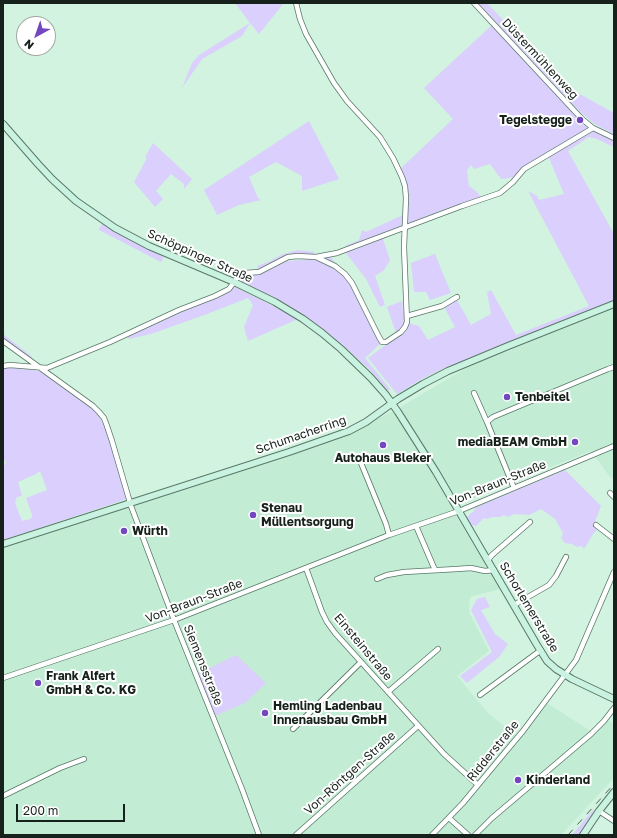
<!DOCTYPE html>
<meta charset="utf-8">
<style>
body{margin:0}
#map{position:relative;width:617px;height:838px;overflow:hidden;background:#d1f3e0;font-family:"Golos Text",sans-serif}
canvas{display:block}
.frame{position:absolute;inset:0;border:4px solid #15211a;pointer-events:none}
.north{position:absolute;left:16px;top:16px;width:40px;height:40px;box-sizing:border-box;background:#fff;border:1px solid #a1a6a3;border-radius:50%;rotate:220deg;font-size:11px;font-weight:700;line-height:16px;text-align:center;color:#15211a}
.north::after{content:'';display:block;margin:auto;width:14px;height:18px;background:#7247bf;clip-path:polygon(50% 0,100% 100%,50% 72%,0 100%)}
.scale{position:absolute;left:16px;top:804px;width:109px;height:18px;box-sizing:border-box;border:2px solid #15211a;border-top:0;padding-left:5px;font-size:12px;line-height:14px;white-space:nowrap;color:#15211a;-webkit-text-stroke:3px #fff;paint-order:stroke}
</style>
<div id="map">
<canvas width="617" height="838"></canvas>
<div class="frame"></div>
<div class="north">N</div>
<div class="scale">200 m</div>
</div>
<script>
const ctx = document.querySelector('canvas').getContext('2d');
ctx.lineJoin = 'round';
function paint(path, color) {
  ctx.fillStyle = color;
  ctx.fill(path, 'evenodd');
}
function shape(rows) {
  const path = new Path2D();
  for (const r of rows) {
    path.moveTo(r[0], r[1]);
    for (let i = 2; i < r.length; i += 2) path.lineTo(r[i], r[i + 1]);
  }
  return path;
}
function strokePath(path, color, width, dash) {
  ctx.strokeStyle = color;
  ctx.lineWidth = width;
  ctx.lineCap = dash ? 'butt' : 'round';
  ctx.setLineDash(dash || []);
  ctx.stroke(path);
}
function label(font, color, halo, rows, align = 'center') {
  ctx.font = font + ' "Golos Text",sans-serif';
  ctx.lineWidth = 4;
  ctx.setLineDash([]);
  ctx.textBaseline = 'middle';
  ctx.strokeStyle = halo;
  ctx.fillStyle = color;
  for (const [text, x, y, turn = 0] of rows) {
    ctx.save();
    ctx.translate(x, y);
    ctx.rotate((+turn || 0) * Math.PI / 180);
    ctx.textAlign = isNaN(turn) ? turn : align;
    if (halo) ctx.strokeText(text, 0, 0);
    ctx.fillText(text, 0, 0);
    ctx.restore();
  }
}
const built = shape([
 [614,308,614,479,610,477,591,451,451,507,500,589,470,597,469,612,489,651,457,676,489,714,518,737,545,702,594,733,609,720,614,725,614,778,561,835,3,835,3,542,324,442,392,412,478,361,602,311]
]);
const green = shape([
 [235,3,284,3,259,34,250,23,242,36,202,59,182,88,192,63,199,55,250,23],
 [478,3,487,3,562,83,576,92,614,113,614,134,596,125,578,110],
 [492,25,536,73,556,93,582,124,593,131,614,140,614,147,597,139,589,137,568,151,614,234,614,302,442,369,420,380,397,394,368,358,404,331,407,328,409,323,419,326,428,340,455,327,444,307,457,300,471,325,491,314,487,292,491,290,516,335,589,306,528,191,537,196,539,200,564,194,547,153,527,166,514,177,509,178,501,179,490,164,474,169,471,165,467,170,469,186,477,192,481,197,383,239,390,260,384,270,375,276,385,305,380,307,366,279,346,253,345,246,359,240,362,230,366,232,403,215,407,215,400,169,453,119,424,88],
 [309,121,339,179,302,191,302,176,276,162,249,177,258,198,261,200,239,205,217,215,204,190],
 [153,143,192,179,184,189,184,184,171,174,156,191,163,199,155,207,134,182,147,158,145,157],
 [102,223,129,239,164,257,161,262,99,230],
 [298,250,314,252,314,254,290,256,258,271,257,266,270,261,283,254],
 [435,254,451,293,430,300,426,292,414,292,411,263],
 [326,255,331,257,336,265,355,290,381,343,365,358,390,389,388,391,368,368,343,346,313,322,285,304,241,281,242,277,262,273,287,261,314,259],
 [233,286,293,316,298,319,248,341,244,327,253,305,248,298,207,314,151,334,129,339,125,333,156,318,223,294],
 [402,301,403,311,406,316,403,328,396,333,387,307],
 [3,334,31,356,36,363,3,339],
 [9,367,34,370,43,372,93,409,100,418,106,431,127,499,3,540,3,468,6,462,3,459,3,368],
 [40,471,47,490,26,498,32,515,32,517,30,519,22,521,15,503,17,497,22,496,18,482,36,474],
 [565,470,601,506,594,524,597,530,593,534,584,549,582,546,577,547,572,544,565,543,561,538,563,533,555,519,541,509,529,515,515,514,507,517,504,515,500,517,493,517,487,519,484,518,476,526,468,524,466,518,470,514,474,511,476,507],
 [485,597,490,607,481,610,495,634,508,644,499,657,467,683,460,676,492,652,471,610,477,599],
 [236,655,266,683,245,703,215,716,197,674],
 [594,809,592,815,578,835,572,835]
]);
const minor = shape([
 [296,3,300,19,306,34,334,83,347,101,380,137,393,158,402,177,405,186,406,198,404,247,407,322,405,327,401,332,386,342,382,342,379,337,352,283,345,274,335,266,316,257],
 [474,3,582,119,593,128,614,138],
 [407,316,442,306,457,297],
 [3,341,93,406,99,412,104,418,107,426,112,441,131,506,174,620,242,789,259,835],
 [3,366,10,365,47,368,110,342,179,310,215,296,229,289,237,278,245,273,259,272,288,257,298,256,316,257,337,253,462,206,500,193,513,182,524,169,593,128],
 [474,393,487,422,514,488],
 [487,422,493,417,608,369,614,367],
 [361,463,386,524,389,535],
 [610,493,614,497],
 [596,525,614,539],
 [416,526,435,570],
 [488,560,492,555,530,522],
 [306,568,322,612,327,622,335,633,444,754,478,785],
 [377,579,387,575,404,572,457,569,471,568,485,571,494,570],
 [514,605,549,585,556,576,566,557],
 [3,678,174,620,389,535,459,511,614,446],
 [388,692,438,649],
 [480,695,541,650],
 [293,729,361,662],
 [3,796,60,768,84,759],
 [599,811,614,821],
 [449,818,468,835],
 [296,835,418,726],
 [432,835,463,803,502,756,523,731,576,660,614,572],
 [475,835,492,818,538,779,591,734,604,721,614,708]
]);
const secondary = shape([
 [3,124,38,164,52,179,76,201,115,228,149,246,234,282,275,302,303,319,322,333,341,349,371,378,386,395,398,412,436,472,537,645,547,661,556,669,572,679,614,699],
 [3,544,289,452,349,431,366,422,398,399,423,384,448,371,508,346,614,304],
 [583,835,599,811,614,792]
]);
const rail = shape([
 [568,835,614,784]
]);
const markers = [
 [580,120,4,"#7247bf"],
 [507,397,4,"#7247bf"],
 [575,442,4,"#7247bf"],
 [383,445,4,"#7247bf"],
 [253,515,4,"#7247bf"],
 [124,531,4,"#7247bf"],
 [38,683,4,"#7247bf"],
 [265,713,4,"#7247bf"],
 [518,780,4,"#7247bf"]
];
const streetNames = [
 ["Düstermühlenweg",540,59,47],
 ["Schöppinger Straße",200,256,24],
 ["Schumacherring",301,435,-19],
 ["Von-Braun-Straße",498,483,-22],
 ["Von-Braun-Straße",194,601,-21],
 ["Schorlemerstraße",529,607,59],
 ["Einsteinstraße",363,647,50],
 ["Siemensstraße",203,665,68],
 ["Ridderstraße",493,751,-51],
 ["Von-Röntgen-Straße",350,773,-42]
];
const poiNames = [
 ["Tegelstegge",572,120,"right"],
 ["Tenbeitel",515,397],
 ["mediaBEAM GmbH",567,442,"right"],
 ["Autohaus Bleker",383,458,"center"],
 ["Stenau",261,508],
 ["Müllentsorgung",261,522],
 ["Würth",132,531],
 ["Frank Alfert",46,676],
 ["GmbH & Co. KG",46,690],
 ["Hemling Ladenbau",273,706],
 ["Innenausbau GmbH",273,720],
 ["Kinderland",526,780]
];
paint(built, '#c2ecd4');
paint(green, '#dacffd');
strokePath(minor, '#597867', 6);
strokePath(secondary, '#597867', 8);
strokePath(minor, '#fff', 4.5);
strokePath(secondary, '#caf2e0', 6);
strokePath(rail, '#516459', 1, [7, 7]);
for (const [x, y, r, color] of markers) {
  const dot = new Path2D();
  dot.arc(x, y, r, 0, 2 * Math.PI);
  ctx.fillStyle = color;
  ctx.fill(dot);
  strokePath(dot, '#fff', 1.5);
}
label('12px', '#15211a', '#fff', streetNames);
label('bold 12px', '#15211a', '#fff', poiNames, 'left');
</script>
